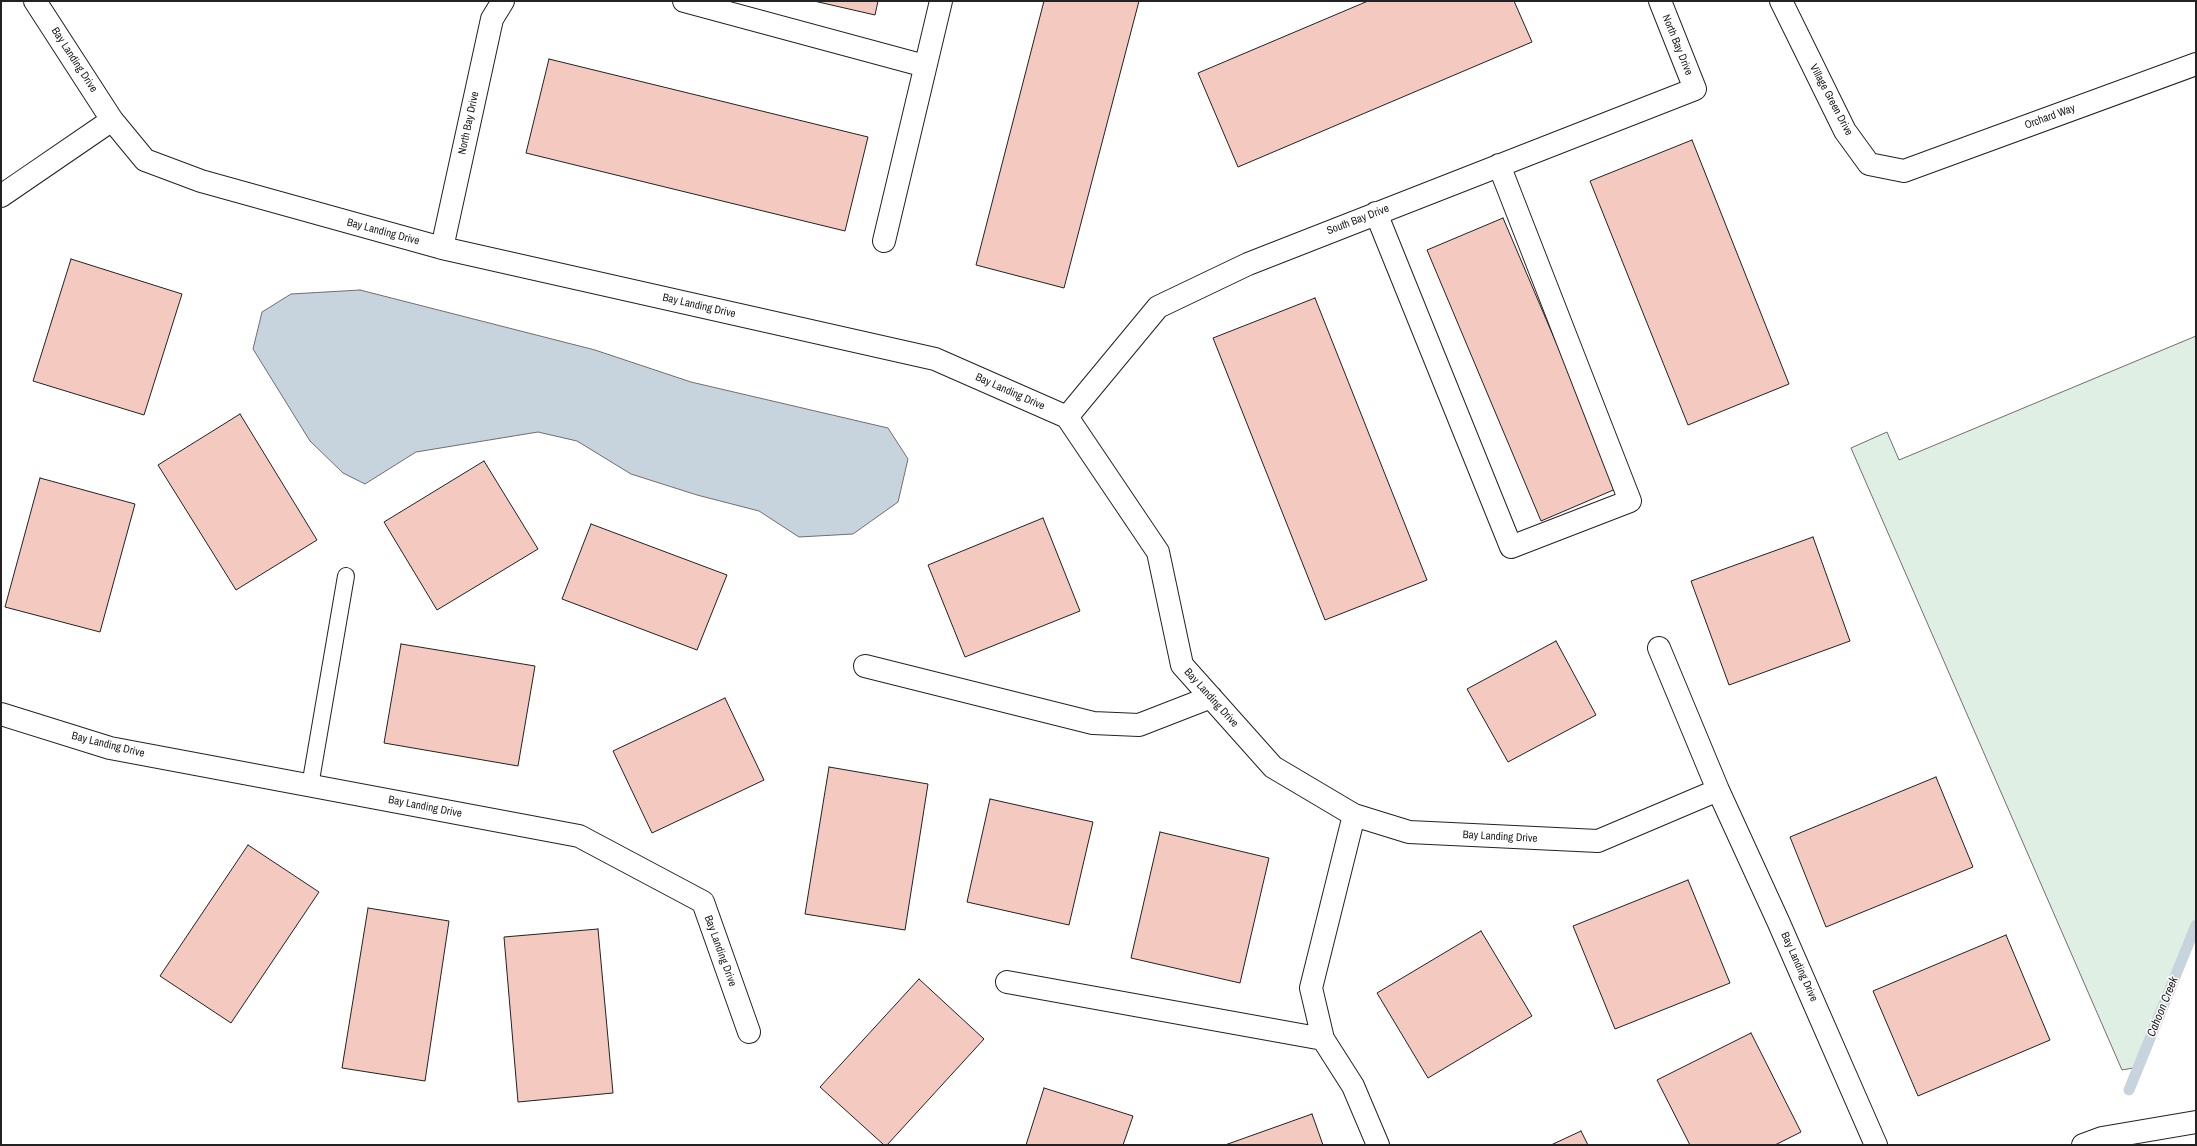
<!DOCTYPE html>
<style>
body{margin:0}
#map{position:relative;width:2197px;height:1146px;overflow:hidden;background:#fff;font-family:"Archivo Narrow",sans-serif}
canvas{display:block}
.frame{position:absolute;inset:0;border:2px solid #222;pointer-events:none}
</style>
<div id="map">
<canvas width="2197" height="1146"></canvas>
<div class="frame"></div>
</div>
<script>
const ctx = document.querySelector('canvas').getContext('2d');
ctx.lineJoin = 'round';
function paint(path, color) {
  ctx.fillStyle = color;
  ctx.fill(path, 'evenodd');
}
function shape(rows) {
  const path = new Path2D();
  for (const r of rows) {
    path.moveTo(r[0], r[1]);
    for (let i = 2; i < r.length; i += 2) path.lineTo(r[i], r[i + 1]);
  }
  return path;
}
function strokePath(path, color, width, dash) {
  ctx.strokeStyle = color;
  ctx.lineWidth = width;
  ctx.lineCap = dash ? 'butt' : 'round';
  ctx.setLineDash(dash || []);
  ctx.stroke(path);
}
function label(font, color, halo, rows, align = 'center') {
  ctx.font = font + ' "Archivo Narrow",sans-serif';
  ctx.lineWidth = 3;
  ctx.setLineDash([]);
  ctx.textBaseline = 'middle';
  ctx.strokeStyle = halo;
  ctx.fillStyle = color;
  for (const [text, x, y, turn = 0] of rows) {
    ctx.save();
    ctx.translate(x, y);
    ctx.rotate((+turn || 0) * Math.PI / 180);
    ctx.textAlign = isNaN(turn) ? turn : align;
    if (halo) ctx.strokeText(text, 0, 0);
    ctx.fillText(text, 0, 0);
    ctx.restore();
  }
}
const green = shape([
 [2196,336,2196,925,2139,1067,2122,1070,1851,448,1887,432,1899,460,2196,336]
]);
const water = shape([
 [360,290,595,350,691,382,888,428,908,459,898,502,853,534,799,537,759,511,697,495,631,474,577,441,538,432,416,452,365,484,343,473,310,441,253,349,262,312,291,294,360,290]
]);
const stream = shape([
 [2129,1090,2196,925]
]);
const building = shape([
 [814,1,878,1,875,15,814,1],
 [1044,1,1139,1,1064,288,976,265,1044,1],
 [1368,1,1514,1,1532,42,1238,167,1198,73,1368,1],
 [549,59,868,137,845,231,526,153,549,59],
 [1692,140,1789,384,1688,425,1590,181,1692,140],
 [1503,218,1618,488,1541,521,1427,250,1503,218],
 [71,259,182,294,144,415,33,381,71,259],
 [1315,298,1427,580,1325,620,1213,338,1315,298],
 [240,414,317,540,236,590,158,465,240,414],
 [484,461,538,549,437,610,384,522,484,461],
 [40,478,135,504,100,632,5,607,40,478],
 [1043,518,1080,611,965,657,928,565,1043,518],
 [591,524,727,575,697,650,562,599,591,524],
 [1813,537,1850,641,1729,685,1691,581,1813,537],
 [1556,641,1596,715,1508,762,1467,689,1556,641],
 [401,644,535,666,518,766,384,743,401,644],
 [725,698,764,780,652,833,613,751,725,698],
 [829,767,928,784,905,930,805,914,829,767],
 [1936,777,1973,867,1826,927,1790,837,1936,777],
 [990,799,1093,822,1069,925,967,902,990,799],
 [1160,832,1269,858,1240,983,1131,958,1160,832],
 [248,845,319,892,231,1023,160,976,248,845],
 [1688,880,1730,983,1615,1029,1573,926,1688,880],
 [368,908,449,921,425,1081,342,1068,368,908],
 [598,929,613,1093,518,1102,504,937,598,929],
 [1481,931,1532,1016,1428,1078,1377,993,1481,931],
 [2006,935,2050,1040,1918,1096,1873,991,2006,935],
 [919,979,984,1039,887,1145,884,1145,820,1087,919,979],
 [1751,1033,1801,1132,1775,1145,1690,1145,1657,1080,1751,1033],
 [1044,1088,1133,1116,1123,1145,1026,1145,1044,1088],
 [1312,1114,1323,1145,1225,1145,1312,1114],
 [1581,1131,1588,1145,1551,1145,1581,1131]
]);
const lane = shape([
 [310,786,346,576]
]);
const street = shape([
 [35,1,112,120,145,160,201,181,442,248,935,359,1067,417,1158,552,1182,665,1273,767,1354,815,1409,832,1598,841,1718,790],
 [684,1,925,66],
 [1781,1,1845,131,1869,164,1904,171,2196,64],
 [1,196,112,120],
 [1376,213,1511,547,1630,501,1499,165],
 [884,241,941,1],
 [442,248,492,19,503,1],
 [1067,417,1158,307,1248,264,1695,89,1660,1],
 [1659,648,1718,790,1778,921,1876,1145],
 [865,666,1093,723,1139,725,1211,697],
 [1,714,110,748,579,836,703,902,749,1032],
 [1354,815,1311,988,1323,1039,1353,1086,1378,1145],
 [1007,982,1323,1039],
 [2083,1145,2102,1138,2196,1122]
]);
const streetNames = [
 ["North Bay Drive",1677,45,68],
 ["Bay Landing Drive",74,60,57],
 ["Village Green Drive",1831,100,62],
 ["Orchard Way",2050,117,-20],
 ["North Bay Drive",469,123,-78],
 ["South Bay Drive",1358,220,-21],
 ["Bay Landing Drive",383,232,15],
 ["Bay Landing Drive",699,306,13],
 ["Bay Landing Drive",1010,392,24],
 ["Bay Landing Drive",1211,698,48],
 ["Bay Landing Drive",108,745,14],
 ["Bay Landing Drive",425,807,11],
 ["Bay Landing Drive",1500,837,3],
 ["Bay Landing Drive",720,951,70],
 ["Bay Landing Drive",1799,967,66]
];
const waterNames = [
 ["Cahoon Creek",2163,1007,-68]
];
paint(green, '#e0efe3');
strokePath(green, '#6f6f6f', 1);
paint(water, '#c7d3dd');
strokePath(water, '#6f6f6f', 1);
strokePath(stream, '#c7d3dd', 11);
paint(building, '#f3c9c0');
strokePath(building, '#222', 1);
strokePath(lane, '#222', 18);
strokePath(street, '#222', 24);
strokePath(lane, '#fff', 16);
strokePath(street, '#fff', 22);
label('11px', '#222', '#fff', streetNames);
label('italic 12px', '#222', '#fff', waterNames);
</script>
